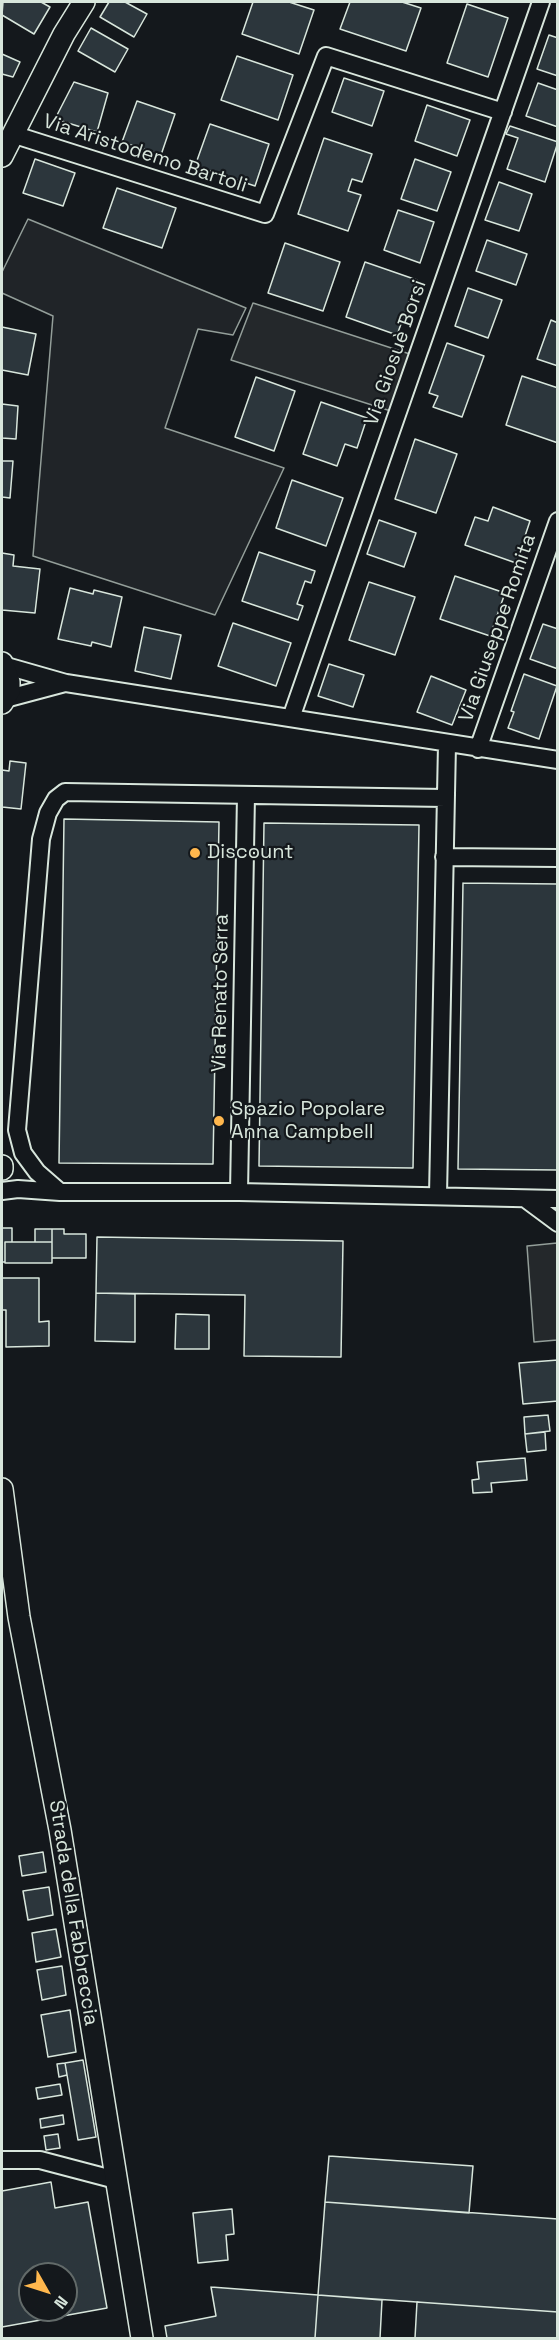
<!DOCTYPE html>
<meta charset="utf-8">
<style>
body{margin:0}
#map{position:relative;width:559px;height:2340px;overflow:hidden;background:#14181c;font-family:"Space Grotesk",sans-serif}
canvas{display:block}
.frame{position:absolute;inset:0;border:3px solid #d8e6dc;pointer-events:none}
.north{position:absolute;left:18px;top:2262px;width:60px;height:60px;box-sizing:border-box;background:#14181c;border:2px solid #626a69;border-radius:50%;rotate:129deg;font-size:16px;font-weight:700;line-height:24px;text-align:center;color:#d8e6dc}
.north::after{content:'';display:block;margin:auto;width:21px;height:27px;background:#ffb74d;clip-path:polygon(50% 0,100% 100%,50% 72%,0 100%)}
</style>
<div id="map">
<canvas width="559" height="2340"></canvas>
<div class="frame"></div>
<div class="north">N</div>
</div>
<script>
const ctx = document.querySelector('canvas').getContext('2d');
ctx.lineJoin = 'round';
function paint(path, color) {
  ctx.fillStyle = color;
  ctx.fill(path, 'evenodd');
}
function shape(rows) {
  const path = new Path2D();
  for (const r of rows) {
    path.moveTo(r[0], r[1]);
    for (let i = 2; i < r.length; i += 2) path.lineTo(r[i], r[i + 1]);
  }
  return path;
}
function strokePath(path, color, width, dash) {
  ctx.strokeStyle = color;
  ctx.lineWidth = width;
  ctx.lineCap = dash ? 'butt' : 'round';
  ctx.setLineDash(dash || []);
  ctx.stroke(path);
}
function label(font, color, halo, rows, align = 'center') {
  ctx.font = font + ' "Space Grotesk",sans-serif';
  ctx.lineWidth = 4.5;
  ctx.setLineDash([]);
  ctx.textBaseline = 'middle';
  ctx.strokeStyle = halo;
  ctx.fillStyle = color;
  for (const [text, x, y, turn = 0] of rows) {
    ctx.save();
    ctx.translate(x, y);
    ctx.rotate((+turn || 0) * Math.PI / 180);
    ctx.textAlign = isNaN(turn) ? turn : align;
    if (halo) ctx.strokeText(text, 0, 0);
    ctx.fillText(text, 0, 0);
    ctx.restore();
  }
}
const green = shape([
 [28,219,246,308,233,335,198,329,165,428,284,468,215,615,33,556,53,316,2,293,2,272,28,219]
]);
const parking = shape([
 [253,303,416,356,397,413,231,360,253,303],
 [557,1243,557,1340,534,1342,527,1246,557,1243]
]);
const building = shape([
 [3,2,41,2,50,7,34,34,2,15,3,2],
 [109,2,125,2,147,14,134,37,100,17,109,2],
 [253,2,289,2,314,10,299,54,242,34,253,2],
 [350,2,402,2,421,8,406,51,340,29,350,2],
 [467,4,508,18,488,77,447,63,467,4],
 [91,28,128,49,115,72,78,51,91,28],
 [549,35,558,38,558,76,537,69,549,35],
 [2,54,20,62,13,77,2,74,2,54],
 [237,56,293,75,278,120,221,100,237,56],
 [344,78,384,91,372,126,332,112,344,78],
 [74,82,108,93,97,132,55,119,74,82],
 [538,83,558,90,558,127,526,116,538,83],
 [137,101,175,114,161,155,122,142,137,101],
 [427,105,470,120,457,156,415,141,427,105],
 [210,124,269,144,255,186,195,166,210,124],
 [510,126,558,142,545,182,507,169,518,138,506,134,510,126],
 [324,138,372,154,362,182,352,179,348,191,361,195,348,231,298,214,324,138],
 [35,159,75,173,63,206,23,193,35,159],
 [415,159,451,172,437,211,401,199,415,159],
 [499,182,532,194,519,231,485,220,499,182],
 [117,188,176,208,162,248,103,228,117,188],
 [398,210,434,222,420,263,384,250,398,210],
 [487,240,527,254,516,285,476,271,487,240],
 [285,243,340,262,323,311,268,293,285,243],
 [365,262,417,280,397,335,346,317,365,262],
 [468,288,502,300,488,338,455,326,468,288],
 [551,320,558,323,558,366,537,359,551,320],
 [2,327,36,334,28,375,2,370,2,327],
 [447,343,484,356,462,417,433,407,438,396,429,393,447,343],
 [522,376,558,388,558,443,506,425,522,376],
 [256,377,295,391,274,451,235,437,256,377],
 [321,402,367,418,357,448,345,444,337,466,303,454,321,402],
 [2,404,18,406,16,439,2,438,2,404],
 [415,439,457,454,436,513,395,499,415,439],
 [2,461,13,461,10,498,2,497,2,461],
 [292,480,343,498,326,546,276,528,292,480],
 [493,507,530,521,516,563,465,545,475,517,488,521,493,507],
 [379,520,416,533,404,567,367,554,379,520],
 [259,552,315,571,311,583,305,581,297,604,303,606,298,620,242,601,259,552],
 [2,553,14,555,13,566,40,569,35,613,2,610,2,553],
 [455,576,505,593,490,636,440,619,455,576],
 [369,582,415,597,395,655,349,640,369,582],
 [70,588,93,594,94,590,122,597,111,647,92,642,91,646,58,639,70,588],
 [233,623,291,643,276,686,218,666,233,623],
 [543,624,558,629,558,669,530,659,543,624],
 [144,627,181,635,171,679,135,671,144,627],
 [329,664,364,675,353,707,318,696,329,664],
 [524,674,557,686,539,739,508,728,514,712,511,711,524,674],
 [431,676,466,690,452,725,417,712,431,676],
 [10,761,26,763,21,809,2,807,2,770,9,771,10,761],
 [64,819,219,822,213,1164,59,1163,64,819],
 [264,823,419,825,413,1168,259,1166,264,823],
 [463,883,558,884,558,1170,458,1169,463,883],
 [2,1228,12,1228,12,1242,5,1242,5,1262,2,1262,2,1228],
 [35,1229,52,1229,52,1242,35,1242,35,1229],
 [52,1229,64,1229,64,1234,86,1234,86,1258,52,1258,52,1229],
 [97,1237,343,1241,341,1357,244,1356,245,1295,96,1293,97,1237],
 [5,1242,52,1242,52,1263,5,1263,5,1242],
 [2,1278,39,1278,39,1322,49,1321,49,1346,6,1347,6,1310,2,1310,2,1278],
 [96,1293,135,1294,135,1342,95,1341,96,1293],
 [176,1314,209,1315,209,1349,175,1349,176,1314],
 [558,1360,558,1401,523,1404,519,1363,558,1360],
 [548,1415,550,1431,525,1434,524,1417,548,1415],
 [545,1432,546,1450,527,1452,525,1434,545,1432],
 [525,1458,527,1480,491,1483,492,1492,473,1493,472,1480,479,1479,477,1462,525,1458],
 [43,1852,46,1872,22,1876,19,1856,43,1852],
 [49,1887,53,1915,28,1920,23,1891,49,1887],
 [56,1929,61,1957,36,1962,32,1933,56,1929],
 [62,1966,66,1995,42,2000,37,1970,62,1966],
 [70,2010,76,2052,48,2057,41,2015,70,2010],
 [83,2060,96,2137,78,2140,65,2063,83,2060],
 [65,2063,67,2075,59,2077,57,2064,65,2063],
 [60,2084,62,2095,38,2099,36,2088,60,2084],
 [63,2115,64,2124,41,2128,40,2119,63,2115],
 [58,2134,60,2148,46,2150,44,2136,58,2134],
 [329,2156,473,2166,469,2213,325,2202,329,2156],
 [51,2182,55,2208,88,2202,107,2308,2,2327,2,2191,51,2182],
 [30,2274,66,2274,66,2310,30,2310,30,2274],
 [325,2202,558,2219,558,2312,318,2295,325,2202],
 [232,2209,234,2234,226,2235,228,2260,198,2263,193,2213,232,2209],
 [211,2287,318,2295,315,2338,167,2338,165,2326,216,2316,211,2287],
 [318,2295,382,2300,380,2338,315,2338,318,2295],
 [417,2302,558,2312,558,2338,415,2338,417,2302]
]);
const minor = shape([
 [12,134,265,214,326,56,503,112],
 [3,665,66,683,558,760],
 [5,699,65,683],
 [291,718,541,2],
 [478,749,558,521],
 [444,857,558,858],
 [2,1191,18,1189,60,1192,239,1192,558,1199],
 [60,1192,37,1172,23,1153,17,1130,41,839,48,813,56,799,65,792,445,798],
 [239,1192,246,795],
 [438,1195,447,744],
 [527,1200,558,1223],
 [2,2160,40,2160,116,2180]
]);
const tertiary = shape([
 [2,156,64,34,84,2],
 [2,663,9,682,9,691,2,703],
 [2,1166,2,1169],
 [2,1489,19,1617,60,1830,142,2338]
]);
const markers = [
 [195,853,6,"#ffb74d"],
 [219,1121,6,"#ffb74d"]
];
const streetNames = [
 ["Via Aristodemo Bartoli",145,154,18],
 ["Via Giosuè Borsi",396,353,-71],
 ["Via Giuseppe Romita",498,628,-71],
 ["Via Renato Serra",221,993,-89],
 ["Strada della Fabbreccia",73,1913,81]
];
const poiNames = [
 ["Discount",207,853],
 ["Spazio Popolare",231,1110],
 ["Anna Campbell",231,1133]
];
paint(green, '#202428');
strokePath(green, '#939e99', 1.5);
paint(parking, '#24282b');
strokePath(parking, '#939e99', 1.5);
paint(building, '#2c363c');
strokePath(building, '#d8e6dc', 1.5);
strokePath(minor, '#d8e6dc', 20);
strokePath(tertiary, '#d8e6dc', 24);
strokePath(minor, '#14181c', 16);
strokePath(tertiary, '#14181c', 21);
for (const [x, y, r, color] of markers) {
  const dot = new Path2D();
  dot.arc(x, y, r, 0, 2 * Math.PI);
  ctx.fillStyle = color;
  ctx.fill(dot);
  strokePath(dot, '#14181c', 2);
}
label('20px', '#d8e6dc', '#14181c', streetNames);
label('20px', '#d8e6dc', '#14181c', poiNames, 'left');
</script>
